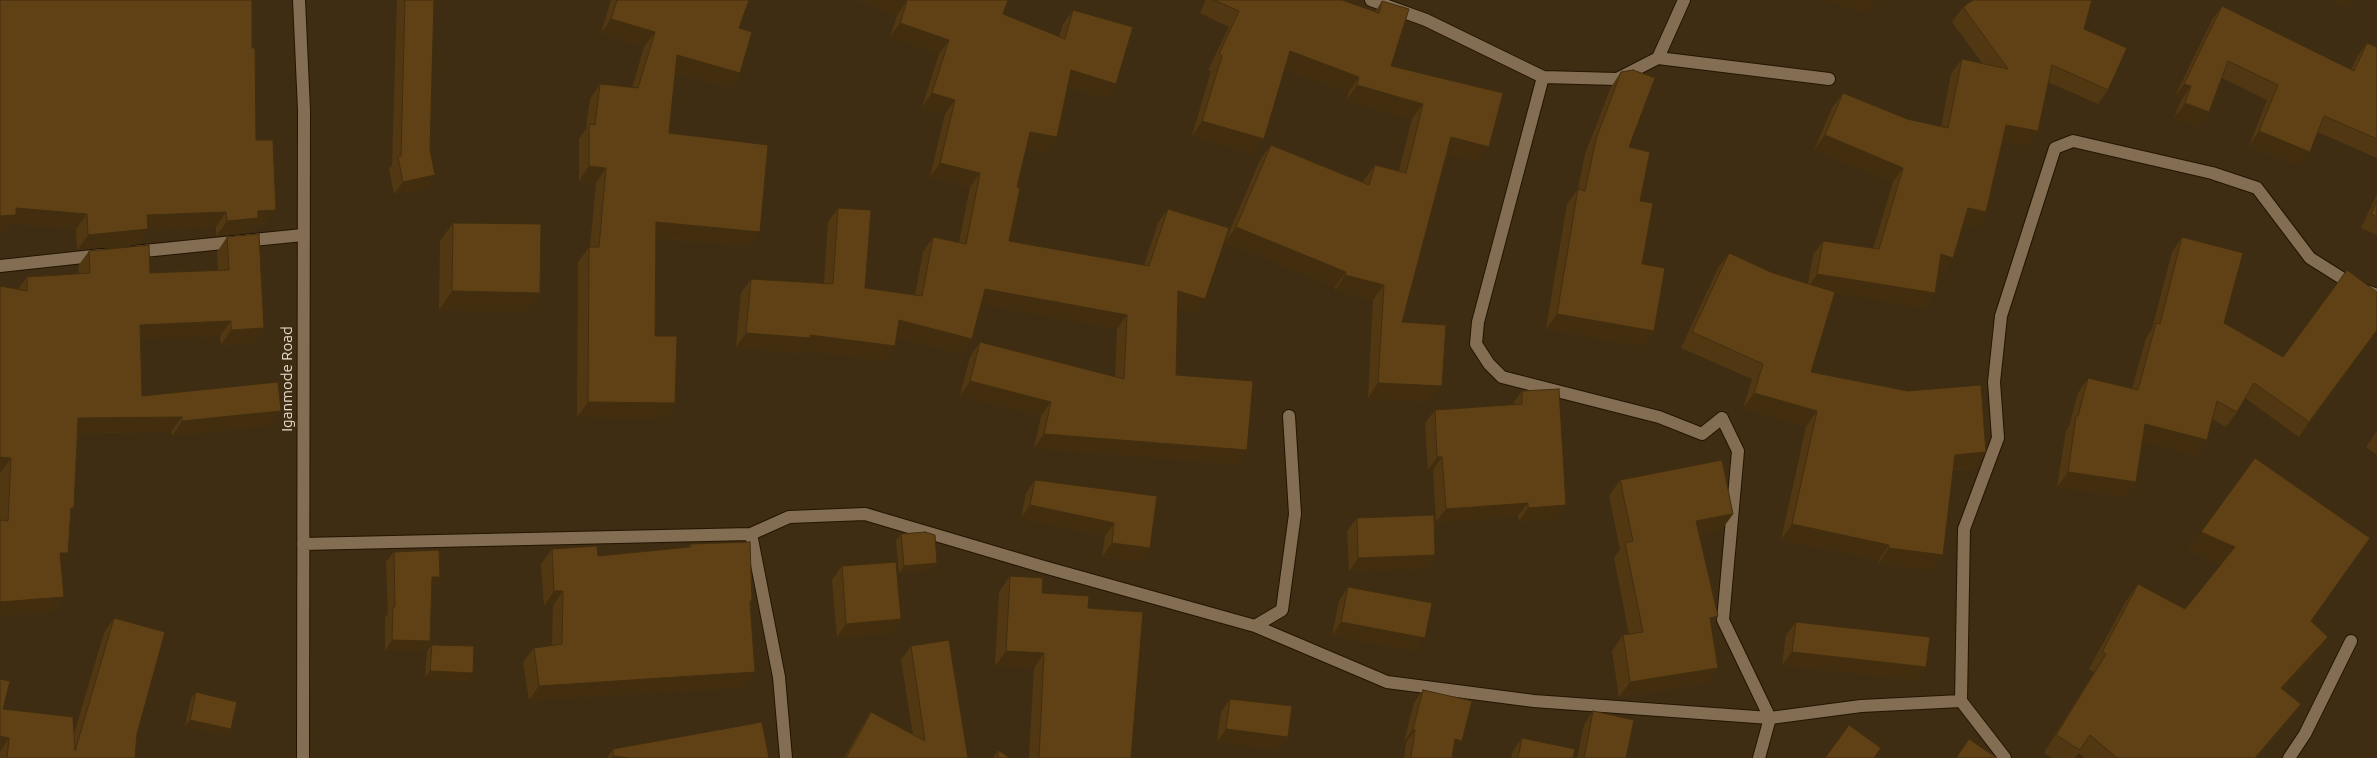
<!DOCTYPE html>
<style>
body{margin:0}
canvas{display:block;background:#3e2c13}
</style>
<canvas width="2377" height="758"></canvas>
<script>
const ctx = document.querySelector('canvas').getContext('2d');
ctx.lineJoin = 'round';
function shape(rows) {
  const path = new Path2D();
  for (const r of rows) {
    path.moveTo(r[0], r[1]);
    for (let i = 2; i < r.length; i += 2) path.lineTo(r[i], r[i + 1]);
  }
  return path;
}
function strokePath(path, color, width, dash) {
  ctx.strokeStyle = color;
  ctx.lineWidth = width;
  ctx.lineCap = dash ? 'butt' : 'round';
  ctx.setLineDash(dash || []);
  ctx.stroke(path);
}
function paint(path, color) {
  ctx.fillStyle = color;
  ctx.fill(path, 'evenodd');
}
function label(font, color, halo, rows, align = 'center') {
  ctx.font = font + ' Ubuntu,sans-serif';
  ctx.lineWidth = 4;
  ctx.setLineDash([]);
  ctx.textBaseline = 'middle';
  ctx.strokeStyle = halo;
  ctx.fillStyle = color;
  for (const [text, x, y, turn = 0] of rows) {
    ctx.save();
    ctx.translate(x, y);
    ctx.rotate((+turn || 0) * Math.PI / 180);
    ctx.textAlign = isNaN(turn) ? turn : align;
    if (halo) ctx.strokeText(text, 0, 0);
    ctx.fillText(text, 0, 0);
    ctx.restore();
  }
}
const minor = shape([
 [299,0,304,110,303,758],
 [1371,0,1426,20,1543,77,1617,79,1658,58,1684,0],
 [1658,58,1829,79],
 [1543,77,1478,322,1476,344,1489,364,1502,377,1659,417,1702,434,1722,418,1738,451,1723,620,1770,718,1759,758],
 [134,252,303,235],
 [0,266,102,255],
 [751,534,779,677,786,758],
 [303,544,751,534,789,517,865,514,1044,567,1255,626,1387,682,1534,701,1770,718,1861,706,1961,701,2005,758],
 [1255,626,1282,610,1295,514,1289,416],
 [1961,701,1964,529,1998,438,1994,382,2001,316,2055,148,2073,141,2212,173,2257,188,2310,258,2356,287,2377,295],
 [2289,758,2305,734,2351,641]
]);
const wall = shape([
 [397,0,434,0,430,150,435,175,426,188,394,194,389,169,392,165],
 [611,0,749,0,739,28,740,73,730,88,675,72,669,133,750,246,656,238,655,336,675,403,665,418,577,417,578,262,589,247,590,247,596,183,579,181,579,139,586,129,590,99,600,84,632,88,644,47,601,33],
 [859,0,1008,0,1003,14,1059,37,1063,24,1073,10,1116,84,1107,98,1067,86,1047,152,1026,148,1017,187,1009,241,1144,265,1158,223,1168,209,1195,314,1178,308,1176,375,1237,464,1034,448,1041,416,960,396,970,357,980,342,1115,377,1117,329,981,304,962,353,897,337,895,346,885,361,802,350,800,353,736,347,741,293,751,279,824,283,828,222,838,208,865,288,915,295,923,252,933,237,959,242,970,187,930,177,945,114,922,107,939,54,890,37,897,16,859,1],
 [1206,0,1342,0,1375,12,1382,1,1391,66,1479,162,1447,154,1402,322,1431,401,1368,398,1373,300,1335,290,1335,287,1225,242,1260,160,1271,145,1363,182,1364,180,1375,165,1399,171,1412,119,1346,100,1349,92,1284,69,1264,139,1253,154,1192,136,1211,71,1208,70,1229,27,1200,13],
 [2222,6,2351,70,2357,57,2367,43,2377,47,2377,158,2318,132,2299,166,2249,146,2267,100,2222,78,2199,126,2174,118,2181,101,2174,98,2212,20],
 [1963,7,2084,29,2108,90,2098,104,2048,82,2028,146,2003,141,1986,212,1976,227,1964,224,1953,258,1943,272,1939,271,1935,293,1925,308,1835,293,1811,372,1975,468,1953,470,1932,570,1878,564,1879,560,1781,540,1806,427,1743,408,1752,379,1681,348,1718,268,1729,253,1773,273,1808,284,1813,255,1823,241,1873,249,1893,182,1814,150,1832,108,1843,93,1907,119,1941,127,1951,74,1962,59,1983,64,1952,22],
 [252,48,256,140,265,225,253,226,248,232,216,236,216,227,148,230,138,244,77,250,76,229,10,223,6,230,0,230],
 [1621,72,1629,147,1640,201,1642,264,1654,331,1643,346,1546,329,1567,204,1578,189,1585,154,1611,87],
 [2377,194,2377,235,2361,228],
 [453,223,540,293,527,311,439,310,440,241],
 [227,237,264,328,253,343,221,345,220,336,141,339,142,396,271,425,172,436,171,432,78,433,70,513,61,563,64,597,53,612,0,616,0,286,18,289,27,277,79,274,78,266,89,251,150,273,218,270,217,252],
 [2182,237,2224,323,2283,357,2377,331,2299,437,2245,398,2237,412,2226,427,2212,419,2207,440,2197,455,2142,441,2136,482,2126,497,2057,487,2066,431,2069,426,2078,393,2088,378,2132,389,2146,338,2152,329,2172,252],
 [1522,391,1556,518,1519,521,1518,516,1436,522,1433,470,1428,470,1425,423,1435,410,1512,405],
 [2377,431,2377,455,2366,447],
 [1035,480,1157,496,1141,561,1102,557,1105,536,1021,518,1026,493],
 [1620,480,1733,514,1722,529,1699,534,1718,616,1711,626,1718,668,1707,683,1619,697,1612,651,1623,635,1629,634,1614,558,1620,549,1609,496],
 [1357,518,1435,555,1426,568,1349,571,1347,531],
 [2201,532,2311,621,2316,654,2283,690,2301,704,2288,722,2257,758,2085,758,2079,753,2075,758,2053,758,2044,753,2094,672,2089,669,2126,601,2138,584,2185,609,2222,564,2188,550],
 [901,534,937,563,933,570,899,573,896,541],
 [690,544,750,604,745,687,529,700,523,662,534,648,552,645,553,606,544,606,541,564,552,549,598,556,688,547],
 [394,552,440,577,432,587,430,641,423,651,385,651,385,617,388,614,386,562],
 [842,566,901,619,892,633,837,637,832,580],
 [1010,576,1042,593,1088,608,1131,758,1029,758,1034,668,995,666,999,592],
 [1348,587,1416,651,1332,635,1339,601],
 [114,618,137,734,135,758,0,758,0,679,3,709,74,734,104,633],
 [1796,622,1926,667,1917,680,1782,665,1786,635],
 [432,645,473,673,468,680,425,678,427,651],
 [911,646,968,758,844,758,862,726,871,712,913,734,901,660],
 [1423,690,1453,753,1452,758,1404,758,1406,743,1404,742,1414,703],
 [196,692,226,735,185,726,191,699],
 [1230,699,1288,737,1279,750,1217,742,1221,712],
 [1593,711,1626,758,1577,758,1584,725],
 [1522,738,1573,758,1511,758,1513,751],
 [613,749,769,758,607,758],
 [998,750,1010,758,993,758]
]);
const shadedWall = shape([
 [860,0,903,0,907,1,897,16,859,1],
 [1823,0,1872,0,1876,1,1866,14],
 [2328,0,2355,0,2349,9],
 [611,19,655,32,644,47,601,33],
 [900,23,949,40,939,54,890,37],
 [1290,51,1359,77,1349,92,1279,67],
 [677,55,740,73,730,88,666,69],
 [1071,70,1116,84,1107,98,1061,84],
 [2184,84,2191,86,2181,101,2174,98],
 [1357,85,1423,104,1412,119,1346,100],
 [932,93,955,100,945,114,922,107],
 [2185,103,2209,112,2199,126,2174,118],
 [1202,121,1264,139,1253,154,1192,136],
 [2006,125,2038,131,2028,146,1996,140],
 [2259,131,2310,152,2299,166,2249,146],
 [1030,132,1057,137,1047,152,1020,147],
 [1825,135,1903,168,1893,182,1814,150],
 [1451,137,1489,147,1479,162,1441,153],
 [940,163,980,173,970,187,930,177],
 [589,166,606,168,596,183,579,181],
 [435,175,426,188,394,194,403,182],
 [16,208,87,214,76,229,10,223,6,230,0,230,0,216],
 [1968,208,1986,212,1976,227,1958,223],
 [276,210,265,225,253,226,248,232,216,236,227,221,258,211],
 [226,212,216,227,148,230,138,244,77,250,88,235,147,215],
 [656,222,760,232,750,246,646,237],
 [1236,227,1346,272,1335,287,1225,242],
 [1941,254,1953,258,1943,272,1931,269],
 [1817,274,1935,293,1925,308,1807,289],
 [1345,275,1384,285,1373,300,1335,290],
 [985,289,1127,315,1117,329,975,303],
 [452,291,540,293,527,311,439,310],
 [1178,291,1205,299,1195,314,1168,305],
 [1557,314,1654,331,1643,346,1546,329],
 [899,320,972,339,962,353,889,335],
 [231,321,220,336,130,340,140,325],
 [264,328,253,343,221,345,231,330],
 [2377,330,2377,331,2299,437,2309,422],
 [746,333,810,335,895,346,885,361,802,350,800,353,736,347],
 [970,381,1051,402,1041,416,960,396],
 [1378,383,1442,386,1431,401,1368,398],
 [1754,393,1817,411,1806,427,1743,408],
 [588,402,675,403,665,418,577,417],
 [281,411,271,425,172,436,182,421],
 [182,417,171,432,68,433,78,418],
 [2145,424,2207,440,2197,455,2134,439],
 [1044,434,1247,450,1237,464,1034,448],
 [1986,452,1975,468,1944,470,1955,455],
 [0,457,11,458,1,472,0,472],
 [1437,457,1442,457,1433,470,1428,470],
 [2068,472,2136,482,2126,497,2057,487],
 [1528,503,1518,516,1436,522,1446,509],
 [1030,505,1114,523,1105,536,1021,518],
 [1566,505,1556,518,1519,521,1528,508],
 [1733,514,1722,529,1685,537,1696,521],
 [1792,524,1889,545,1879,560,1781,540],
 [2201,532,2235,547,2223,564,2188,550],
 [1112,543,1150,548,1141,561,1102,557],
 [1889,548,1943,555,1932,570,1878,564],
 [60,553,68,553,58,568],
 [1435,555,1426,568,1349,571,1358,558],
 [937,563,933,570,899,573,904,566],
 [432,577,440,577,432,587,425,587],
 [554,591,563,591,553,606,544,606],
 [64,597,53,612,0,616,0,602],
 [1718,616,1707,632,1710,618],
 [901,619,892,633,837,637,846,624],
 [1341,622,1425,638,1416,651,1332,635],
 [2328,637,2316,654,2269,705,2281,688],
 [392,640,430,641,423,651,385,651],
 [1006,651,1044,653,1034,668,995,666],
 [1792,652,1926,667,1917,680,1782,665],
 [1718,668,1707,683,1619,697,1630,682],
 [430,671,473,673,468,680,425,678],
 [755,672,745,687,529,700,539,686],
 [2301,704,2288,722,2257,758,2255,758],
 [190,720,231,729,226,735,185,726],
 [1226,729,1288,737,1279,750,1217,742],
 [1413,729,1415,730,1406,743,1404,742],
 [0,736,9,738,0,752],
 [1455,739,1462,741,1452,754],
 [613,756,630,758,612,758]
]);
const building = shape([
 [0,0,252,0,252,48,255,48,256,140,273,140,276,210,258,211,258,218,227,221,226,212,147,215,148,229,88,235,87,214,16,208,16,215,0,216,0,0],
 [405,0,434,0,430,150,435,175,403,182,398,157,401,156,405,0],
 [617,0,749,0,739,28,752,32,740,73,677,55,669,133,768,145,760,232,656,222,655,336,677,336,675,403,588,402,589,247,599,247,606,168,589,166,589,124,595,125,600,84,638,88,655,32,611,19,617,0],
 [903,0,1008,0,1003,14,1065,39,1073,10,1133,27,1116,84,1071,70,1057,137,1030,132,1017,187,1020,188,1009,241,1149,266,1168,209,1229,228,1205,299,1178,291,1176,375,1253,381,1247,450,1044,434,1051,402,970,381,980,342,1124,379,1127,315,985,289,972,339,899,320,895,346,810,335,810,338,746,333,751,279,833,284,838,208,871,210,865,288,922,296,933,237,966,244,980,173,940,163,955,100,932,93,949,40,900,23,907,1,903,0],
 [1214,0,1342,0,1379,13,1382,1,1409,9,1391,66,1503,93,1489,147,1451,137,1402,322,1446,325,1442,386,1378,383,1384,285,1345,275,1346,272,1236,227,1271,145,1369,185,1375,165,1406,173,1423,104,1357,85,1359,77,1290,51,1264,139,1202,121,1222,56,1219,54,1239,11,1214,0],
 [1973,0,2092,0,2084,29,2127,48,2108,90,2052,65,2038,131,2006,125,1986,212,1968,208,1953,258,1941,254,1935,293,1817,274,1823,241,1879,249,1903,168,1825,135,1843,93,1907,119,1948,128,1962,59,2008,69,1963,7,1973,0],
 [2222,6,2354,71,2367,43,2377,47,2377,139,2324,116,2310,152,2259,131,2278,85,2228,61,2209,112,2185,103,2191,86,2184,84,2222,6],
 [1633,70,1655,78,1629,147,1650,152,1640,201,1653,203,1642,264,1665,268,1654,331,1557,314,1578,189,1585,191,1596,139,1621,72,1633,70],
 [2377,201,2377,217,2371,214,2377,201],
 [453,223,541,224,540,293,452,291,453,223],
 [259,234,264,328,231,330,231,321,140,325,142,396,278,382,281,411,182,421,182,417,78,418,74,508,71,508,68,553,60,553,64,597,0,602,0,520,8,521,11,458,0,457,0,286,27,291,27,277,90,273,89,251,149,245,150,273,229,270,227,237,259,234],
 [2182,237,2243,253,2224,323,2283,357,2347,270,2377,292,2377,330,2309,422,2254,383,2237,412,2217,401,2207,440,2145,424,2136,482,2068,472,2076,416,2078,416,2088,378,2138,390,2156,323,2160,324,2182,237],
 [1729,253,1773,273,1835,292,1811,372,1908,391,1981,385,1986,452,1955,455,1943,555,1889,548,1889,545,1792,524,1817,411,1754,393,1763,364,1692,332,1729,253],
 [1559,389,1566,505,1528,508,1528,503,1446,509,1442,457,1437,457,1435,410,1522,404,1522,391,1559,389],
 [2255,458,2370,538,2311,621,2328,637,2281,688,2301,704,2255,758,2117,758,2090,735,2080,750,2056,735,2106,654,2102,652,2138,584,2185,609,2235,547,2201,532,2255,458],
 [1722,460,1733,514,1696,521,1718,616,1710,618,1718,668,1630,682,1623,635,1643,632,1625,543,1633,541,1620,480,1722,460],
 [1035,480,1157,496,1150,548,1112,543,1114,523,1030,505,1035,480],
 [1434,515,1435,555,1358,558,1357,518,1434,515],
 [925,532,935,535,937,563,904,566,901,534,925,532],
 [750,542,752,601,750,601,755,672,539,686,534,648,562,644,563,591,554,591,552,549,597,546,598,556,690,547,690,544,750,542],
 [439,550,440,577,432,577,430,641,392,640,393,607,395,607,394,552,439,550],
 [896,562,901,619,846,624,842,566,896,562],
 [1010,576,1043,578,1042,593,1089,596,1088,608,1143,612,1131,758,1039,758,1044,653,1006,651,1010,576],
 [1348,587,1432,603,1425,638,1341,622,1348,587],
 [114,618,165,632,137,734,135,758,7,758,9,738,0,736,0,679,10,681,3,709,73,717,75,751,114,618],
 [1796,622,1930,637,1926,667,1792,652,1796,622],
 [949,640,968,758,846,758,871,712,925,741,911,646,949,640],
 [432,645,474,646,473,673,430,671,432,645],
 [1423,690,1472,701,1462,741,1455,739,1452,758,1411,758,1415,730,1413,729,1423,690],
 [196,692,237,702,231,729,190,720,196,692],
 [1230,699,1292,706,1288,737,1226,729,1230,699],
 [1593,711,1634,720,1626,758,1584,758,1593,711],
 [762,722,769,758,630,758,613,756,613,749,762,722],
 [1849,725,1881,748,1874,758,1825,758,1849,725],
 [1522,738,1575,749,1573,758,1518,758,1522,738],
 [1969,739,1997,758,1956,758,1969,739],
 [998,750,1010,758,998,758,998,750]
]);
const streetNames = [
 ["Iganmode Road",287,379,-90]
];
strokePath(minor, '#241400', 14);
strokePath(minor, '#836e54', 12);
paint(wall, '#523812');
paint(shadedWall, '#422e0f');
paint(building, '#5f4115');
strokePath(building, '#422e0f', 1);
label('15px', '#e8ddce', '#3e2c13', streetNames);
</script>
